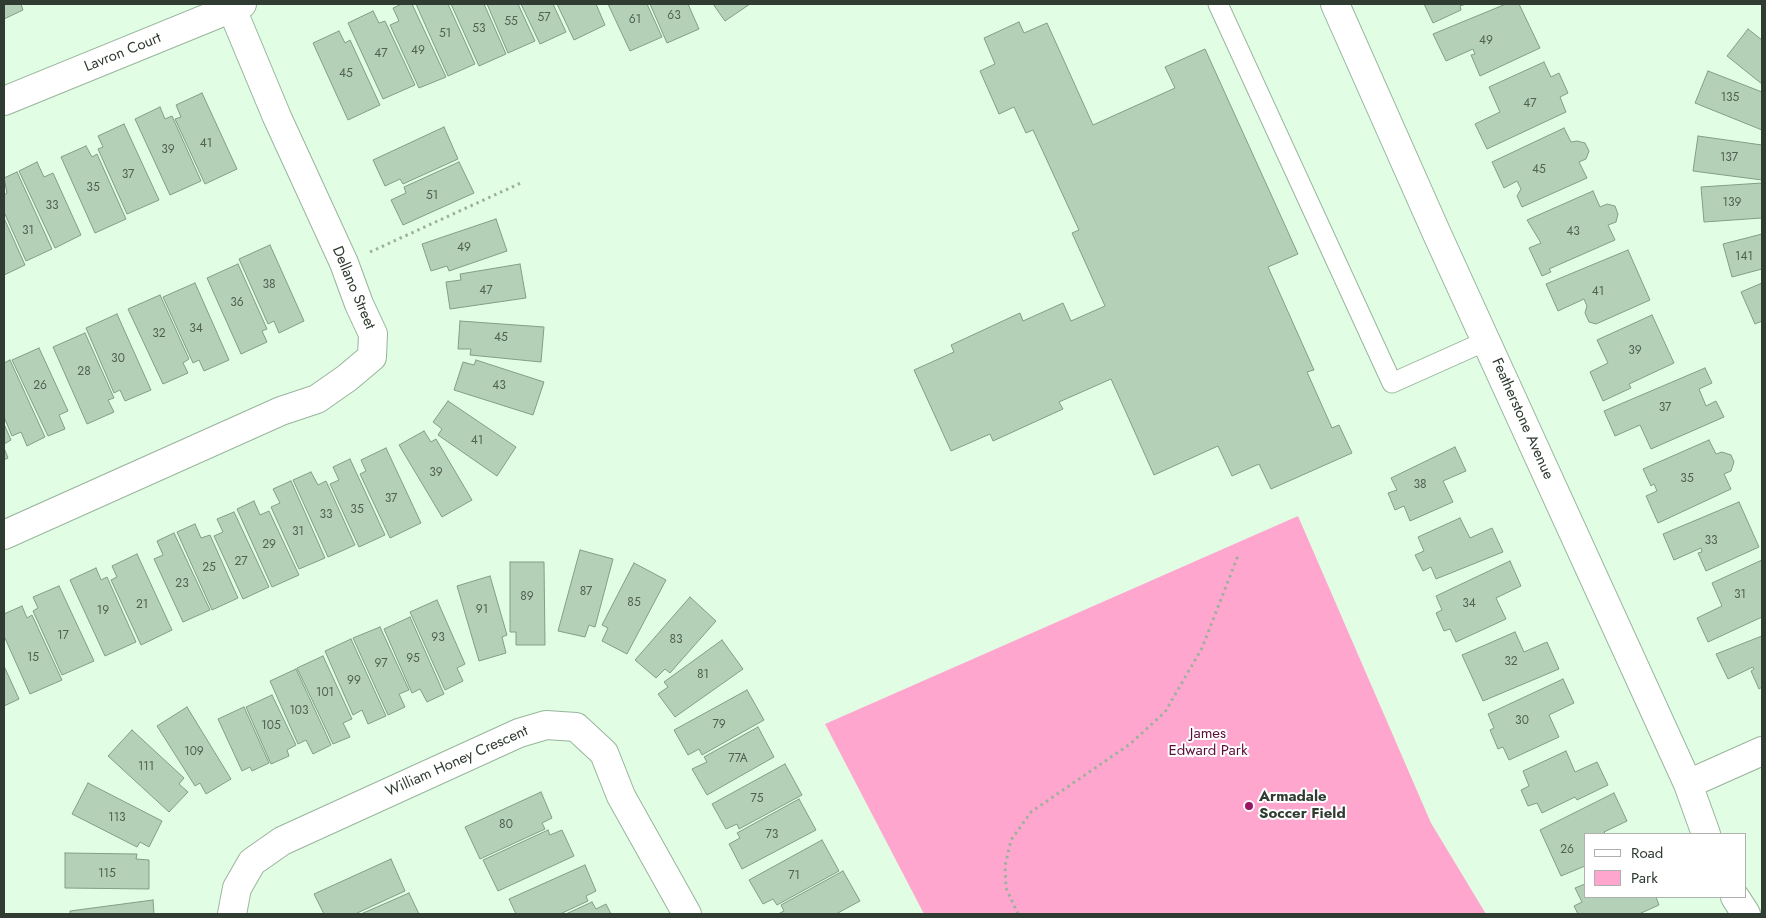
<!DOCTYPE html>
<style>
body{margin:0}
#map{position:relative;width:1766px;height:918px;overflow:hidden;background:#e1fee4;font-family:Jost,sans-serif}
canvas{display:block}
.frame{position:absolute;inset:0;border:5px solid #303b31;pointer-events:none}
.legend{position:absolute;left:1584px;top:833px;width:162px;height:65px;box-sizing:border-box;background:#fff;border:1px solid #acb1ad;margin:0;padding:6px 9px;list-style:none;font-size:15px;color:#303b31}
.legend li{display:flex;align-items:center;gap:10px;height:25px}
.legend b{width:25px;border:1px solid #acb1ad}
</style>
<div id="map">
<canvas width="1766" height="918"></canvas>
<div class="frame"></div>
<ul class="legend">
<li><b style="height:6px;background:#fff"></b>Road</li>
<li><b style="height:14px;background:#ffa6cf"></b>Park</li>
</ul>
</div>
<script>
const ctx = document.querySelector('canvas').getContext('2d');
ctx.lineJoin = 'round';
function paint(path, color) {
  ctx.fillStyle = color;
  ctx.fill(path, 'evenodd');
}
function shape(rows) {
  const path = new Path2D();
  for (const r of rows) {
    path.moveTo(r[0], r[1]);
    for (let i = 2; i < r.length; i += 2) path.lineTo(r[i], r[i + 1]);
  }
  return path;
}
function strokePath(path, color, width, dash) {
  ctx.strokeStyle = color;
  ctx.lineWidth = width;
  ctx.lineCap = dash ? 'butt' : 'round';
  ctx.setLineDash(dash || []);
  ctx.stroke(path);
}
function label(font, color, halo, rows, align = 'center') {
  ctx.font = font + ' Jost,sans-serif';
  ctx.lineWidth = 4;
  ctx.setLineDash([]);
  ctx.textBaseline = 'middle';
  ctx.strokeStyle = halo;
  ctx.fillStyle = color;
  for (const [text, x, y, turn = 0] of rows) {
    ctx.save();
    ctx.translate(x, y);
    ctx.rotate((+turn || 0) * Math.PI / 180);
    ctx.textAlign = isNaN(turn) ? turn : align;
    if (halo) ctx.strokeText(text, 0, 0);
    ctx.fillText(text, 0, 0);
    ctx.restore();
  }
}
const green = shape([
 [1298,516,1431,823,1486,914,924,914,825,724]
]);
const building = shape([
 [4,4,21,4,23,10,4,19,4,4],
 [402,4,412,4,446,77,419,88,390,25,399,21,393,8,402,4],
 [416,4,448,4,475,64,448,76,416,4],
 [451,4,484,4,506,54,479,66,451,4],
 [487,4,518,4,535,41,508,53,487,4],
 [521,4,553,4,566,32,540,44,521,4],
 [557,4,596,4,605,25,574,40,557,4],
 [608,4,647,4,662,37,630,51,608,4],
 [650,4,688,4,699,29,667,43,650,4],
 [713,4,750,4,725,21,713,4],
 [1424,4,1466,4,1460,6,1461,10,1433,23,1424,4],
 [1506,4,1519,4,1540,48,1480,76,1471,55,1475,54,1473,49,1446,61,1433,34,1506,4],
 [373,11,379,23,385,21,415,85,383,99,348,23,373,11],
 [1019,22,1024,33,1047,23,1093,125,1175,88,1165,67,1205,49,1298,254,1268,267,1314,370,1307,372,1332,428,1339,425,1352,453,1271,489,1259,464,1232,476,1218,446,1154,475,1111,379,1059,402,1063,409,993,441,990,434,951,451,914,370,954,352,951,345,1020,313,1023,321,1063,303,1071,321,1105,306,1072,233,1079,230,1033,130,1026,133,1014,107,999,114,980,71,995,64,984,38,1019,22],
 [1748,29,1762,40,1762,84,1727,56,1748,29],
 [339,31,345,43,350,40,380,105,348,120,313,43,339,31],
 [1544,62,1551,77,1559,73,1568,93,1560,97,1566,112,1487,149,1475,124,1500,112,1489,87,1544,62],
 [1708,71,1762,92,1762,130,1695,103,1708,71],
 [202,93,237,169,205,184,175,119,181,117,176,105,202,93],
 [160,107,165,119,172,116,201,181,170,195,135,119,160,107],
 [124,124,159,200,127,214,98,149,103,147,98,136,124,124],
 [444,127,458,159,403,184,400,179,385,186,373,160,444,127],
 [1564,128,1571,142,1577,141,1585,143,1589,151,1586,159,1579,162,1587,178,1522,207,1517,196,1521,189,1517,181,1504,188,1492,162,1564,128],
 [1698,136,1762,145,1762,180,1693,171,1698,136],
 [86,146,92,157,97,154,126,219,95,233,61,157,86,146],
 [37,162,44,177,53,173,81,235,55,248,19,171,37,162],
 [459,162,474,193,403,225,391,200,406,193,404,187,459,162],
 [17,172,52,249,26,261,4,212,4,195,7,193,4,178,17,172],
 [1762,183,1762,218,1704,222,1701,187,1762,183],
 [1593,191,1600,207,1607,204,1615,206,1618,214,1616,222,1608,225,1615,240,1549,269,1551,272,1542,276,1529,248,1541,243,1527,220,1593,191],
 [4,218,25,265,4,275,4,218],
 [496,219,507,251,449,271,447,266,431,271,422,244,496,219],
 [1762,234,1762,269,1732,277,1723,244,1762,234],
 [270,245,304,321,279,333,274,321,268,324,239,259,270,245],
 [1628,250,1650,300,1596,324,1589,322,1585,313,1587,306,1584,299,1558,311,1546,284,1628,250],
 [238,264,267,329,262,331,267,342,241,354,207,278,238,264],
 [520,264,526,298,450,309,446,282,461,280,460,274,520,264],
 [195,283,229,360,204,371,199,360,193,363,163,297,195,283],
 [1762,283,1762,321,1755,324,1741,292,1762,283],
 [160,295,189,359,183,363,188,373,163,384,128,309,160,295],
 [117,314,151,390,125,401,120,390,114,393,86,328,117,314],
 [1652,315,1674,363,1629,384,1631,388,1603,401,1590,372,1608,363,1597,340,1652,315],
 [460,321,544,327,541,362,470,355,471,349,458,349,460,321],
 [85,333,114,398,108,400,114,412,87,424,53,347,85,333],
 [39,348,68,411,59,415,65,429,48,436,12,360,39,348],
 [10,360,45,437,27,446,21,432,12,436,4,417,4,363,10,360],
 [476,360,544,382,533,415,454,390,463,362,474,365,476,360],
 [1705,368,1712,383,1699,389,1706,406,1716,401,1724,417,1651,449,1640,425,1615,436,1604,411,1705,368],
 [448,401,516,447,497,476,438,435,442,429,433,422,448,401],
 [4,424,11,440,4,444,4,424],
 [424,431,431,442,436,439,472,500,442,517,399,445,424,431],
 [1709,440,1716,454,1722,452,1731,455,1734,462,1731,471,1724,474,1731,489,1658,523,1646,496,1657,491,1654,484,1651,486,1643,469,1709,440],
 [1455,447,1466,471,1443,481,1453,502,1410,521,1404,506,1395,510,1388,493,1397,490,1391,478,1455,447],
 [4,448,8,458,4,460,4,448],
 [386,448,421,523,390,538,360,474,366,471,361,460,386,448],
 [350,459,385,535,359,547,330,484,339,480,333,467,350,459],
 [311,472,318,485,326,481,355,545,328,557,293,480,311,472],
 [291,481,325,558,299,569,271,507,280,503,273,489,291,481],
 [254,501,260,515,269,511,299,575,272,587,237,509,254,501],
 [1739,502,1759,547,1706,571,1698,553,1702,552,1701,548,1674,560,1663,534,1739,502],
 [234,512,269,587,243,599,214,536,223,532,217,519,234,512],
 [1460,518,1470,538,1492,528,1503,552,1436,579,1431,567,1423,571,1415,555,1424,551,1418,537,1460,518],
 [195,524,201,538,210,535,238,598,212,610,177,532,195,524],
 [174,533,210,610,183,622,154,559,163,555,157,541,174,533],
 [580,550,613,559,595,627,589,625,585,637,558,631,580,550],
 [137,554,172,630,141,645,111,580,117,577,112,566,137,554],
 [1762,560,1762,617,1708,642,1697,618,1722,606,1712,583,1762,560],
 [1510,561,1521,586,1496,598,1506,619,1456,642,1450,629,1444,631,1436,613,1442,610,1436,596,1510,561],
 [510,562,544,562,545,645,516,645,516,632,510,632,510,562],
 [634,563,666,580,627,654,602,641,608,628,602,625,634,563],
 [96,568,101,580,107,577,136,642,105,656,70,580,96,568],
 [490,576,507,635,502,637,506,653,479,661,457,586,490,576],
 [59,586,94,661,62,675,33,611,38,608,33,597,59,586],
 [690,597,716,621,670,673,665,669,656,678,635,660,690,597],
 [437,600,465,664,457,668,463,681,445,690,410,612,437,600],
 [22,606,27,618,32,615,62,680,30,694,4,636,4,614,22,606],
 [410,617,444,694,427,702,420,689,412,693,384,629,410,617],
 [380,627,409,690,399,694,405,707,388,715,353,638,380,627],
 [1515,632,1524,652,1547,642,1559,669,1483,701,1462,655,1515,632],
 [1762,636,1762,687,1759,689,1751,671,1754,669,1753,667,1728,679,1716,654,1762,636],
 [351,639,386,716,368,724,362,710,353,715,325,651,351,639],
 [722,640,743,669,675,717,658,694,668,687,664,682,722,640],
 [323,656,352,719,343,723,350,737,333,744,297,668,323,656],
 [4,666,19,699,4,706,4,666],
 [296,669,331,745,313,754,306,740,298,744,270,681,296,669],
 [1563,679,1574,703,1549,715,1559,737,1509,760,1503,747,1498,749,1490,730,1494,728,1488,714,1563,679],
 [747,690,764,720,702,755,699,749,688,755,674,730,747,690],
 [272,695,296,745,287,750,289,756,271,764,246,707,272,695],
 [187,707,231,779,206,794,200,783,195,786,157,726,187,707],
 [244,707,269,763,252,771,250,767,242,771,218,719,244,707],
 [758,727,774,757,707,795,692,769,707,762,704,757,758,727],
 [132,730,184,778,179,784,188,792,169,812,108,756,132,730],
 [1566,751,1575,772,1597,762,1608,785,1577,800,1575,797,1542,813,1537,803,1528,806,1521,790,1529,786,1523,771,1566,751],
 [785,764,802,795,739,829,737,824,726,829,712,804,785,764],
 [88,783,162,821,149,847,140,842,137,847,72,814,88,783],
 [541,792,552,818,542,823,545,829,480,859,465,827,541,792],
 [1614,793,1627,821,1604,832,1606,834,1585,834,1585,866,1561,876,1540,830,1614,793],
 [799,799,816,830,742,869,729,844,740,838,737,833,799,799],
 [548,830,550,835,562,830,574,856,498,891,483,860,548,830],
 [822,840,839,871,777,905,773,899,763,904,749,880,822,840],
 [65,853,137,854,136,859,149,860,149,889,65,888,65,853],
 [391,859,405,891,355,914,324,914,314,894,391,859],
 [585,865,596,891,586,896,588,901,560,914,516,914,509,899,585,865],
 [843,871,860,901,836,914,778,914,784,911,781,905,843,871],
 [1585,884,1585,897,1656,897,1659,905,1639,914,1578,914,1574,906,1582,902,1575,888,1585,884],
 [409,893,419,914,361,914,409,893],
 [153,900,154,914,70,914,70,911,153,900],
 [592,902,596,909,606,904,611,914,566,914,592,902]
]);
const path = shape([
 [370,252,523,182],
 [1018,914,1006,888,1005,866,1011,840,1031,812,1130,744,1165,712,1202,648,1239,553]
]);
const lane = shape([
 [1218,4,1392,383,1486,341]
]);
const street = shape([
 [1335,4,1437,234,1688,784,1706,834],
 [4,101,242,4],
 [4,535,281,411,317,399,347,378,372,357,373,334,359,304,344,263,277,117,232,9],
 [1688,784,1762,751],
 [1735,897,1746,914],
 [232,914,237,888,252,862,282,841,519,733,546,725,576,727,604,753,621,796,687,914]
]);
const markers = [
 [1249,806,5,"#9c1465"]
];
const numberNames = [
 ["63",674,16],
 ["57",544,18],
 ["61",635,20],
 ["55",511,22],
 ["53",479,29],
 ["51",445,34],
 ["49",1486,41],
 ["49",418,51],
 ["47",381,54],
 ["45",346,74],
 ["135",1730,98],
 ["47",1530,104],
 ["41",206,144],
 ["39",168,150],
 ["137",1729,158],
 ["45",1539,170],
 ["37",128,175],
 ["35",93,188],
 ["51",432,196],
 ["139",1732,203],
 ["33",52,206],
 ["31",28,231],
 ["43",1573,232],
 ["49",464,248],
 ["141",1744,257],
 ["38",269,285],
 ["47",486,291],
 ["41",1598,292],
 ["36",237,303],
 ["34",196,329],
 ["32",159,334],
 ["45",501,338],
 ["39",1635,351],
 ["30",118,359],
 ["28",84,372],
 ["26",40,386],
 ["43",499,386],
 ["37",1665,408],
 ["41",477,441],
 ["39",436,473],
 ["35",1687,479],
 ["38",1420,485],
 ["37",391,499],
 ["35",357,510],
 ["33",326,515],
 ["31",298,532],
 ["33",1711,541],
 ["29",269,545],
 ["27",241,562],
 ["25",209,568],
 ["23",182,584],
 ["87",586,592],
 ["31",1740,595],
 ["89",527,597],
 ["85",634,603],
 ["34",1469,604],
 ["21",142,605],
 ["91",482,610],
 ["19",103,611],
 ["17",63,636],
 ["93",438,638],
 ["83",676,640],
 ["15",33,658],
 ["95",413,659],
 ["32",1511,662],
 ["97",381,664],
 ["81",703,675],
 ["99",354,681],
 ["101",325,693],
 ["103",299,711],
 ["30",1522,721],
 ["79",719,725],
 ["105",271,726],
 ["109",194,752],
 ["77A",738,759],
 ["111",146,767],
 ["75",757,799],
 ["113",117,818],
 ["80",506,825],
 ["73",772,835],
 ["26",1567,850],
 ["115",107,874],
 ["71",794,876]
];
const streetNames = [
 ["Lavron Court",123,53,-22],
 ["Dellano Street",353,288,67],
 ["Featherstone Avenue",1522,419,66],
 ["William Honey Crescent",457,762,-24]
];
const parkNames = [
 ["James",1208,734],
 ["Edward Park",1208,751]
];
const poiNames = [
 ["Armadale",1259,797],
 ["Soccer Field",1259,814]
];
paint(green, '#ffa6cf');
paint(building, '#b4d0b7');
strokePath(building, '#839e86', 1);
strokePath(lane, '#99b49c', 21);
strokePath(street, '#99b49c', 30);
strokePath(path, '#9bb19d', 3, [2.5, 4]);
strokePath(lane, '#fff', 19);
strokePath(street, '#fff', 28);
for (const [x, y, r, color] of markers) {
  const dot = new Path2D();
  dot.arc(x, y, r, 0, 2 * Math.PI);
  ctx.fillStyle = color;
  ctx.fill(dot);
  strokePath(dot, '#fff', 2);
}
label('12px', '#516052', null, numberNames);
label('15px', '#303b31', '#fff', streetNames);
label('15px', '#5d0f3b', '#fff', parkNames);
label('bold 15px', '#303b31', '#fff', poiNames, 'left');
</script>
